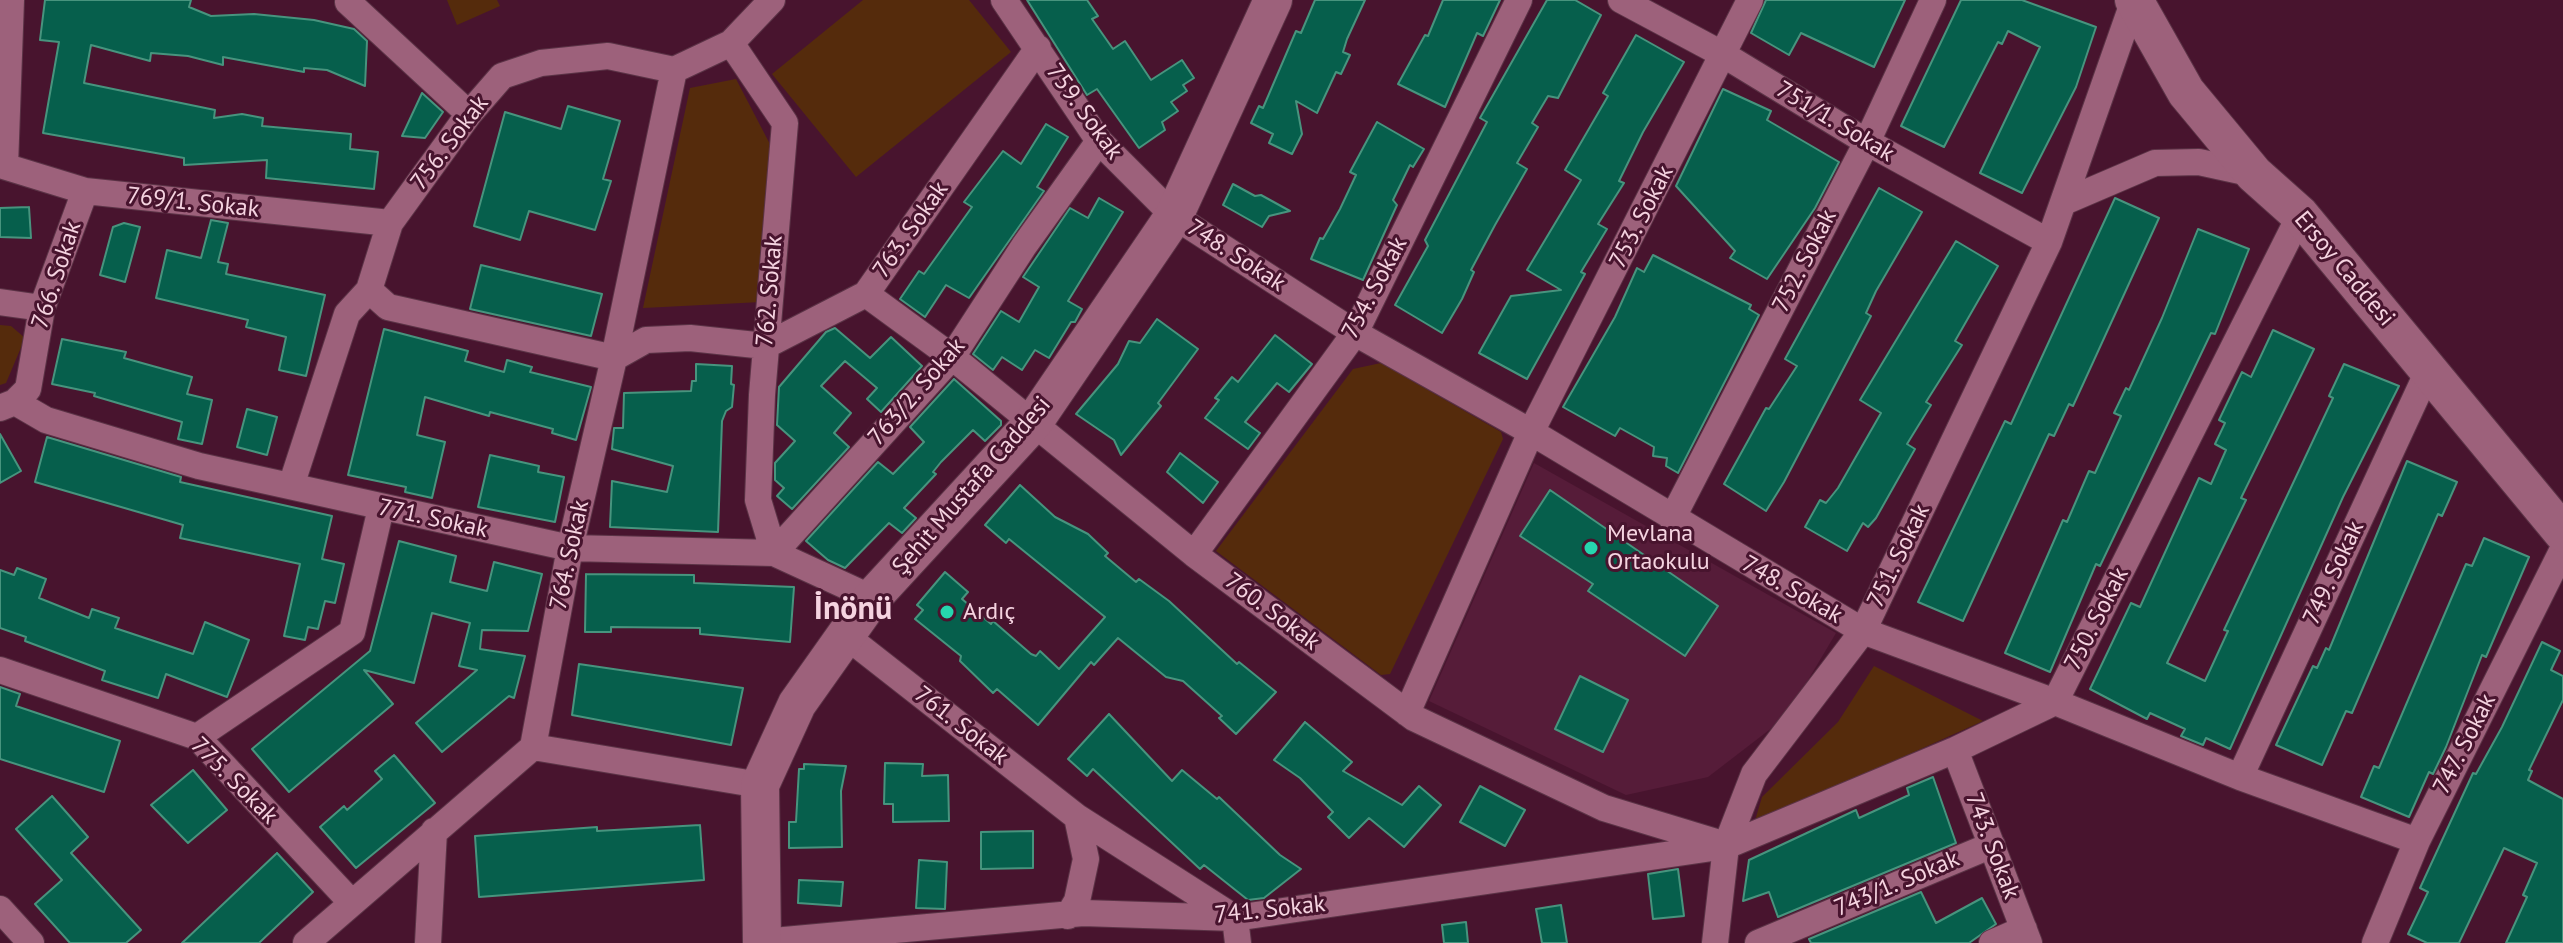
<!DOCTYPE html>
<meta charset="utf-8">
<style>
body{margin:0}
canvas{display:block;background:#48142e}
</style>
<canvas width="2563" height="943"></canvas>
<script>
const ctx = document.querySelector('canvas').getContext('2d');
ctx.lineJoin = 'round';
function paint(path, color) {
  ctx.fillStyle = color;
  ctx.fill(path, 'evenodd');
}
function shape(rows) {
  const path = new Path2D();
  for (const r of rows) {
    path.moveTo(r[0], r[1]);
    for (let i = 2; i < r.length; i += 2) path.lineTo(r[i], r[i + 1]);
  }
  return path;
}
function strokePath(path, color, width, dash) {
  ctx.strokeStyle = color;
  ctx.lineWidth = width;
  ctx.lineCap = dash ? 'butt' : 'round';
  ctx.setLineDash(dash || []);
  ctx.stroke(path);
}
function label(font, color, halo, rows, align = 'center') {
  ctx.font = font + ' "PT Sans",sans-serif';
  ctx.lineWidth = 6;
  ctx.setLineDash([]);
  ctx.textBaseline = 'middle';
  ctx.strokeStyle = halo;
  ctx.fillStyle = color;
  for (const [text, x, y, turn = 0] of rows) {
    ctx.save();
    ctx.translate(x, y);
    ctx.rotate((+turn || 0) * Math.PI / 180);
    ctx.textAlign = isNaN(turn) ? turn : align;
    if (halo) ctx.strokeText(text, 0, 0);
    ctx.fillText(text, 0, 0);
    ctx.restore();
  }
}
const built = shape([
 [1534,463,1836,633,1786,717,1708,777,1626,795,1429,701]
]);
const green = shape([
 [447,0,497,0,500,6,457,25],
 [863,0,969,0,1011,52,856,177,772,74],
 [736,79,773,150,761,302,643,308,690,88],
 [0,325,11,326,25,338,6,383,0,385],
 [1381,363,1501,432,1503,439,1390,674,1381,675,1216,551,1353,369],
 [1874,666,1983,721,1754,824,1762,797,1838,722]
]);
const building = shape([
 [45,0,191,0,189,7,211,16,254,14,314,20,354,29,367,41,365,86,327,70,304,68,304,72,223,57,223,65,188,56,151,53,150,61,91,45,84,83,215,110,214,118,242,114,263,118,262,126,351,134,350,149,378,152,374,189,266,178,267,160,184,165,184,158,43,133,59,42,40,40,45,0],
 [1027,0,1087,0,1098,16,1092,19,1113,49,1125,41,1151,80,1182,60,1194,78,1183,85,1187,91,1171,102,1178,111,1162,122,1165,130,1139,148,1097,89,1087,95,1027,0],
 [1315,0,1365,0,1347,39,1343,52,1350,55,1341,74,1336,72,1317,113,1296,101,1302,134,1292,154,1269,143,1273,134,1251,123,1259,106,1263,108,1296,31,1301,33,1315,0],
 [1443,0,1500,0,1483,36,1477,33,1445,107,1398,84,1425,35,1428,36,1443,0],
 [1547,0,1575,0,1601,15,1558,98,1548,96,1532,123,1538,127,1517,163,1527,169,1495,225,1471,270,1474,272,1462,299,1442,333,1395,305,1428,246,1425,240,1487,122,1480,118,1547,0],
 [1766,0,1905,0,1874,67,1801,33,1789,55,1751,33,1766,0],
 [1961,0,2022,0,2096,27,2076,87,2022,193,1980,173,2040,47,2008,31,2002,44,1998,42,1944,147,1901,126,1961,0],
 [1636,35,1684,62,1643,132,1619,181,1624,183,1598,224,1607,229,1581,272,1585,274,1527,379,1479,353,1511,296,1561,290,1527,270,1581,180,1565,170,1608,96,1603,93,1636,35],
 [1723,89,1771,111,1767,120,1839,162,1815,208,1767,279,1730,258,1735,251,1676,186,1723,89],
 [422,93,443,112,425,138,402,136,422,93],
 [568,106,620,121,603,179,611,181,595,230,529,211,520,240,474,226,505,112,561,129,568,106],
 [1377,122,1424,149,1413,167,1410,165,1393,200,1397,205,1363,280,1311,259,1320,238,1323,239,1340,209,1356,175,1350,172,1377,122],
 [1046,124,1068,137,1037,187,1044,191,969,298,946,285,925,317,900,299,919,271,924,274,972,207,964,202,1003,151,1021,164,1046,124],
 [1233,184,1255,196,1261,195,1290,211,1269,216,1262,227,1223,205,1233,184],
 [1879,188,1922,212,1876,291,1866,313,1871,316,1784,482,1766,511,1724,484,1766,408,1769,409,1797,366,1785,359,1879,188],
 [1099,198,1123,212,1068,301,1082,309,1075,322,1071,322,1049,358,1035,350,1022,370,1002,357,993,370,973,354,1001,311,1019,322,1039,287,1023,277,1070,208,1088,218,1099,198],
 [2115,198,2159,218,2073,406,2069,404,2054,436,2049,434,1963,621,1918,602,2005,421,2011,424,2115,198],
 [29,207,31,238,0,237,0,208,29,207],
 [211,220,228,223,218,262,228,264,226,274,325,295,306,376,279,370,286,337,246,327,248,320,156,298,167,250,201,258,211,220],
 [124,223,140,227,125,282,100,275,113,227,124,223],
 [2198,229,2249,249,2215,334,2211,333,2100,566,2096,564,2050,672,2005,653,2063,520,2067,522,2089,471,2095,473,2121,416,2114,413,2126,388,2129,390,2162,318,2198,229],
 [1956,241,1998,266,1955,341,1962,345,1926,402,1931,405,1907,444,1915,449,1876,518,1868,527,1863,523,1847,551,1805,527,1820,500,1826,503,1838,488,1881,413,1860,400,1956,241],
 [1653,255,1751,305,1749,309,1759,315,1678,473,1666,466,1667,458,1653,456,1654,447,1620,428,1615,436,1563,407,1615,317,1637,268,1644,272,1653,255],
 [481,265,602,294,591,336,470,309,481,265],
 [1157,319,1198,349,1158,403,1161,406,1121,455,1114,440,1076,414,1118,364,1129,341,1140,343,1157,319],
 [835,328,870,358,891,337,922,366,881,412,867,399,877,388,845,361,821,386,851,413,834,433,849,447,792,509,777,496,784,488,775,480,775,463,795,441,777,425,779,387,826,332,835,328],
 [384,329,468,351,465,361,504,372,507,360,532,367,530,372,591,387,576,440,552,433,553,429,490,412,489,416,425,397,417,435,445,442,432,498,405,492,406,487,348,475,384,329],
 [2273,330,2314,349,2241,498,2246,500,2167,663,2205,681,2228,631,2224,630,2333,398,2329,396,2344,364,2399,386,2343,497,2230,749,2206,738,2203,745,2181,736,2185,729,2150,713,2147,719,2090,689,2131,603,2140,607,2199,478,2211,484,2226,450,2215,444,2225,423,2219,420,2242,372,2251,377,2273,330],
 [1275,335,1312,364,1289,392,1277,383,1245,422,1260,433,1248,449,1205,418,1219,400,1215,398,1232,377,1238,382,1275,335],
 [62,339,126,352,124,358,192,377,187,394,212,400,202,444,178,439,182,422,94,396,95,393,52,384,62,339],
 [696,364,732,366,731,384,734,385,732,407,726,411,722,421,718,532,610,527,612,481,667,492,673,466,612,449,614,428,623,428,624,393,691,391,692,381,696,381,696,364],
 [954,379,1001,421,1001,425,985,441,973,430,941,462,933,472,936,474,904,508,916,518,902,533,889,523,845,568,828,560,806,541,878,462,893,474,924,442,910,427,954,379],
 [247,409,277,417,267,455,237,447,247,409],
 [0,434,21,471,0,483,0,434],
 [47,437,181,477,180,482,332,516,322,559,344,564,335,603,325,601,318,629,308,627,305,640,284,636,300,564,180,538,183,525,35,482,47,437],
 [1180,453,1218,482,1203,503,1167,472,1180,453],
 [490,455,539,466,538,472,564,477,555,522,478,507,490,455],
 [2407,461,2457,482,2442,516,2438,514,2352,713,2346,711,2322,765,2276,745,2313,666,2317,668,2326,648,2329,650,2407,461],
 [1020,485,1055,517,1088,534,1108,553,1105,556,1136,582,1139,579,1169,601,1237,664,1239,662,1276,692,1236,734,1219,718,1222,716,1183,681,1166,677,1118,638,1094,665,1091,662,1038,725,997,689,993,693,960,661,961,656,915,619,923,610,917,605,945,572,968,592,962,599,991,624,993,621,1031,654,1036,656,1040,651,1059,669,1105,617,1009,539,1006,543,985,525,1020,485],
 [1550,490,1718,606,1685,656,1588,591,1593,584,1520,536,1550,490],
 [2484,538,2529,557,2486,657,2482,655,2446,747,2433,774,2429,772,2409,817,2361,797,2374,766,2379,768,2466,564,2472,566,2484,538],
 [399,541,456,556,450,582,487,591,494,562,542,574,528,631,482,630,480,649,525,656,514,698,509,696,442,752,416,723,477,670,459,666,470,623,432,613,414,683,364,670,393,704,289,792,252,749,370,651,399,541],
 [17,568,46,579,39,598,89,618,92,609,119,618,115,628,193,654,205,622,249,640,227,697,166,674,158,698,102,680,105,671,25,641,26,637,0,628,0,570,14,575,17,568],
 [586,574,694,575,694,583,794,587,790,642,700,634,700,628,611,627,611,632,585,632,586,574],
 [2542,642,2560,651,2551,670,2563,676,2563,700,2529,770,2532,771,2528,780,2563,799,2563,943,2506,943,2527,897,2523,895,2537,863,2504,848,2459,943,2427,943,2408,934,2428,892,2420,888,2473,773,2476,774,2502,727,2542,642],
 [579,664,743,688,731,745,572,715,579,664],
 [1580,676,1628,700,1603,752,1555,729,1580,676],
 [0,687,20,694,16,706,120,741,104,792,0,759,0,687],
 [1109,714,1172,781,1182,770,1217,799,1219,797,1280,855,1301,869,1264,898,1248,900,1204,865,1200,869,1093,769,1087,776,1068,759,1109,714],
 [1305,722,1352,762,1343,771,1402,805,1419,786,1441,805,1404,847,1369,818,1349,838,1328,817,1333,812,1300,778,1274,760,1305,722],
 [394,755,435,803,356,868,320,827,344,806,347,810,382,779,375,771,394,755],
 [885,763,923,764,922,776,948,775,949,821,893,822,893,804,884,804,885,763],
 [804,764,846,766,841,791,842,847,789,848,789,822,796,822,799,769,804,769,804,764],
 [193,770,227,810,188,843,151,805,193,770],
 [1933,777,1956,843,1778,917,1769,892,1743,901,1749,860,1856,810,1859,818,1909,795,1907,788,1933,777],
 [1480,786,1525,810,1505,846,1460,822,1480,786],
 [52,796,88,837,71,853,141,930,126,943,70,943,35,904,62,880,16,829,52,796],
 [700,825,704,880,479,897,475,836,597,827,597,831,700,825],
 [1033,831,1033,868,981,869,981,832,1033,831],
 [277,853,313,892,259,943,182,943,277,853],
 [919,860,947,862,945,909,916,908,919,860],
 [1678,869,1684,916,1653,919,1648,874,1678,869],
 [799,880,843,882,841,906,798,903,799,880],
 [1921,892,1936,923,1982,898,1996,924,1969,943,1811,943,1809,939,1921,892],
 [1561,905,1567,943,1542,943,1536,909,1561,905],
 [1466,922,1468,943,1444,943,1442,925,1466,922]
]);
const street = shape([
 [1004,0,1099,141,1174,216,1355,333,1531,432,1863,631,2055,702,2240,777,2417,841],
 [1621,0,1724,55,1867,142,2049,242],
 [348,2,469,114],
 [731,43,785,123,762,395,758,500,774,553],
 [0,165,85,191,390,223],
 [5,166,11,0],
 [2064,202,2155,163,2199,162,2254,174],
 [369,290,388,307,614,358,646,340,690,338,765,346,866,294,1038,48],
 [866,294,952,357,1194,554,1414,718,1604,808,1719,843],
 [0,302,42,308],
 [15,402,28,389,42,308,85,191],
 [0,408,15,402,46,420,199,466,570,548,774,553,872,598],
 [291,486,347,314,369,290,390,223,469,114,502,76,541,63,608,56,674,70,731,43,772,0],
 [1672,519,1867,142,1933,0],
 [774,553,952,357,1024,246,1099,141],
 [1194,554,1355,333,1519,0],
 [846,636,1077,817,1235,918,1238,943],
 [0,670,197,737,351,902],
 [1407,713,1531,432,1750,0],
 [197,737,352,632,381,508],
 [533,747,760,785],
 [1955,750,2029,943],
 [2240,777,2429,369],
 [0,909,31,943],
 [1068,916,1077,901,1086,859,1077,817],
 [762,942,1083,913,1235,918,1726,846,1955,750,2055,702,2300,215],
 [306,943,533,747,570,548,614,358,674,70],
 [428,943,434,831],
 [1715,943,1726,846,1754,774,1863,631,2049,242,2134,0],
 [1758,943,1992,845],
 [1992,943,2024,929],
 [2375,943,2417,841,2563,549]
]);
const secondary = shape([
 [2134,0,2186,92,2254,174,2300,215,2563,533],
 [762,943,760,785,797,704,872,598,1033,423,1174,216,1273,0]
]);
const markers = [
 [1591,548,8,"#26d5ae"],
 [947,612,8,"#26d5ae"]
];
const streetNames = [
 ["759. Sokak",1084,112,54],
 ["751/1. Sokak",1835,122,31],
 ["756. Sokak",450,143,-53],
 ["769/1. Sokak",193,203,6],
 ["753. Sokak",1642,217,-63],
 ["763. Sokak",911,230,-55],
 ["748. Sokak",1236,256,33],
 ["752. Sokak",1805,261,-63],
 ["Ersoy Caddesi",2344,269,50],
 ["766. Sokak",57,275,-72],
 ["754. Sokak",1375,288,-62],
 ["762. Sokak",770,291,-85],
 ["763/2. Sokak",917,392,-49],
 ["Şehit Mustafa Caddesi",972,486,-49],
 ["771. Sokak",433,519,12],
 ["764. Sokak",570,555,-78],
 ["751. Sokak",1899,556,-64],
 ["749. Sokak",2334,573,-65],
 ["748. Sokak",1792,590,30],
 ["760. Sokak",1272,612,37],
 ["750. Sokak",2097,619,-63],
 ["761. Sokak",961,726,38],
 ["747. Sokak",2465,744,-63],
 ["775. Sokak",234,781,45],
 ["743. Sokak",1992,846,69],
 ["743/1. Sokak",1897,884,-23],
 ["741. Sokak",1270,910,-6]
];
const poiNames = [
 ["Mevlana",1607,534],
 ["Ortaokulu",1607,562],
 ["Ardıç",963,612]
];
const districtNames = [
 ["İnönü",853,610]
];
paint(built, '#561c39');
paint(green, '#552b0c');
paint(building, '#065f4c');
strokePath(building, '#47947e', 2);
strokePath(street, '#5b3346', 28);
strokePath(secondary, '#5b3346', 40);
strokePath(street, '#9d617b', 26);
strokePath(secondary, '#9d617b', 38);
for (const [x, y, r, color] of markers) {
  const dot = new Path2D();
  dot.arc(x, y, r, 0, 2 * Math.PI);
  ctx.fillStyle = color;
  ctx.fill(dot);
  strokePath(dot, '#48142e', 3);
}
label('24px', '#f5d3e0', '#48142e', streetNames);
label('24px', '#f5d3e0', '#48142e', poiNames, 'left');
label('bold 32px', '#f5d3e0', '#48142e', districtNames);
</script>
